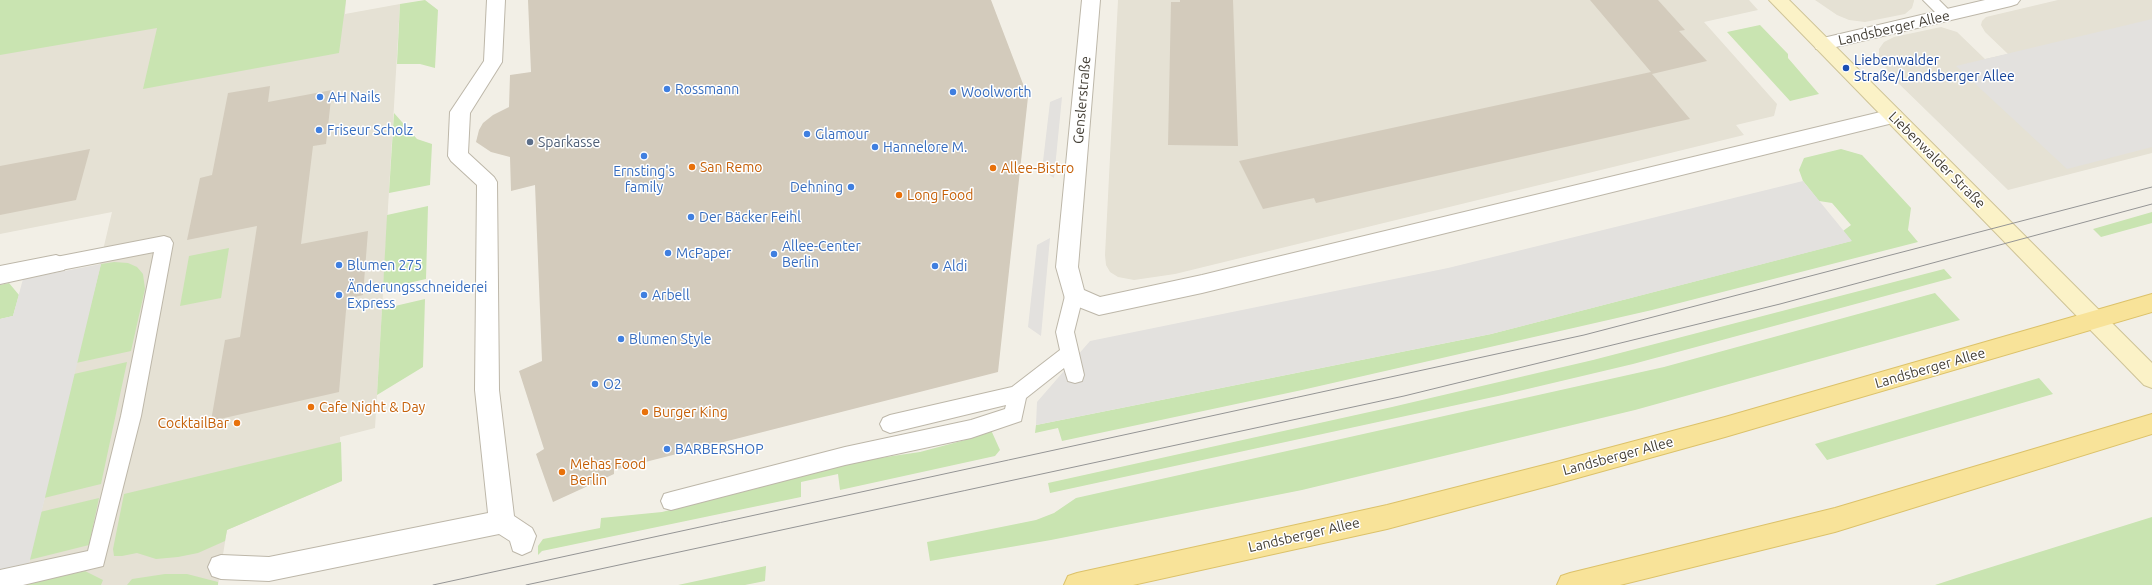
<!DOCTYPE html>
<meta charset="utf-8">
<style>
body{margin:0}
canvas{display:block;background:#f2efe6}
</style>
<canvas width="2152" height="585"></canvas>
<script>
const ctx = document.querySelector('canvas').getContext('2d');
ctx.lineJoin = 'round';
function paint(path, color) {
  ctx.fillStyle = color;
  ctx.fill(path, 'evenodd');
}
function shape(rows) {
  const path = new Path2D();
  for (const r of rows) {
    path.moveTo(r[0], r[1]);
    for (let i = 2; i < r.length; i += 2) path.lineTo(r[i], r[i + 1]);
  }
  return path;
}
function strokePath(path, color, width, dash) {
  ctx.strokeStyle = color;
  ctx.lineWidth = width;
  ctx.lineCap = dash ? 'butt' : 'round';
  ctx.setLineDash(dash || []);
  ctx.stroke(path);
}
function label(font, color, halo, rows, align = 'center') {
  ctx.font = font + ' Ubuntu,sans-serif';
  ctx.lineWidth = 3;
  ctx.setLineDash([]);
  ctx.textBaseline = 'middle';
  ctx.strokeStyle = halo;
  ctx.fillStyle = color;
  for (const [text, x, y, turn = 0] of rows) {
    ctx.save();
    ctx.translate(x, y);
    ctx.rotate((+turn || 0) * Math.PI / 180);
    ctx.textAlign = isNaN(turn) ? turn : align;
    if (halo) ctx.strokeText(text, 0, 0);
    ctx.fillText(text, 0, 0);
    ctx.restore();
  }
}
const residential = shape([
 [0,0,346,0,345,14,400,4,375,428,340,437,342,481,227,530,218,585,24,585,112,212,0,234],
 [1118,0,1749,0,1758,10,1704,22,1777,104,1774,116,1736,125,1744,135,1175,274,1134,280,1118,277,1110,272,1106,265,1105,255],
 [1815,0,1914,0,1914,1,1912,8,1905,14,1865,22,1849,20,1837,15],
 [2058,0,2152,0,2152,153,2008,190,1894,79,1879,58,1879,49,1884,42,1894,37,1941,27,1957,32,1985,59,2008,54,1985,32,1981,25,1982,21,1986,17]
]);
const green = shape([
 [0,0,346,0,339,53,143,89,157,28,0,55],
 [425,0,438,10,435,68,420,64,397,64,400,4],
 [1760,25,1788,54,1788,58,1819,94,1790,101,1727,32],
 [394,113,417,139,432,144,430,185,389,193],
 [1841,149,1862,155,1911,208,1908,230,1918,242,1652,310,1302,390,1062,441,1058,428,1035,433,1036,425,1491,334,1851,241,1843,231,1851,225,1832,203,1819,201,1803,181,1799,170,1804,158],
 [428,206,426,279,383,289,387,215],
 [2152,212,2152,223,2101,237,2093,229],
 [229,248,221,298,180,306,189,256],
 [114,262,128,263,137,267,143,274,145,289,131,351,76,363,101,264],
 [1944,269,1952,278,1633,364,1498,396,1050,493,1048,483,1392,407,1593,360],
 [9,283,19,295,13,316,0,319,0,285],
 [1935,293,1960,320,1635,410,1302,490,1051,540,930,561,927,542,1036,520,1054,513,1076,498,1664,367],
 [425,299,423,367,377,395,382,309],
 [127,362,101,484,44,498,74,374],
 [2039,378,2053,394,1827,460,1815,444],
 [991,430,1000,450,995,456,840,490,838,474,801,482,801,497,542,551,538,555,538,546,543,539,600,528,601,518,662,512,758,488,789,475,818,467,920,452,965,440],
 [341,442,342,481,227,530,225,541,198,553,178,557,156,559,137,553,122,556,114,556,113,549,124,494],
 [99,498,89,545,29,560,40,512],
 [2152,517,2152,585,1935,585,1969,574],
 [766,566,765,581,745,585,678,585],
 [85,571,103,580,101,585,22,585],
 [165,574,187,574,218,582,218,585,127,585,132,579]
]);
const parking = shape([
 [2152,19,2152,147,2067,169,1956,66],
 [1062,97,1054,178,1042,170,1050,102],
 [1803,181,1852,241,1491,334,1036,425,1037,402,1090,341,1448,268],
 [1050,238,1041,336,1028,327,1037,245],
 [101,264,24,585,0,585,0,319,13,316,23,279]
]);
const building = shape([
 [528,0,991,0,1028,97,998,372,614,470,614,474,553,502,536,454,544,449,519,371,542,361,535,185,511,191,510,157,491,152,476,142,479,130,483,123,493,115,509,107,510,75,531,72],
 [1180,0,1233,0,1238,146,1168,145,1171,2,1180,2],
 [1590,0,1658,0,1685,30,1679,31,1707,61,1652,74,1690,119,1316,203,1314,198,1263,209,1239,161,1651,72],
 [270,86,268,102,332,90,326,144,313,146,301,244,368,231,363,295,347,299,339,392,211,421,225,340,240,337,257,226,187,240,200,178,212,175,228,93],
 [90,149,76,200,0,215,0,166]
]);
const lane = shape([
 [1923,0,1939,0,1954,15,1952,19,1947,20,1942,19,1923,0],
 [164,236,170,238,173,243,141,416,103,566,23,585,0,585,0,570,88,551,121,416,154,252,56,271,50,269,47,264,50,259,56,257,164,236],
 [1074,289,1080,291,1083,296,1074,332,1084,375,1082,381,1075,383,1068,381,1064,368,1026,398,1021,421,971,438,845,465,671,510,664,508,661,501,664,494,671,492,845,447,971,420,1005,409,1006,405,890,433,883,430,880,424,883,418,890,415,1012,387,1060,350,1056,332,1065,296,1068,291,1074,289]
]);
const street = shape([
 [487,0,505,0,502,62,470,113,468,153,494,177,497,182,499,390,514,516,532,528,536,536,531,551,522,555,513,551,510,541,499,534,269,581,221,579,212,576,208,567,212,558,221,555,269,557,488,513,475,390,477,185,451,161,448,156,450,112,484,61,487,0],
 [1082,0,1100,0,1078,267,1084,290,1100,297,1202,275,1893,109,1900,111,1903,116,1900,121,1893,123,1202,293,1099,315,1066,302,1056,267,1082,0],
 [1985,0,2020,0,2017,4,2011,6,1823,50,1816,49,1814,44,1816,39,1823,38,1985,0],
 [56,255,64,258,67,264,64,270,0,284,0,266,56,255]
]);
const secondary = shape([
 [1769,0,1789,0,2152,363,2152,388,2144,385,1769,0]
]);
const primary = shape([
 [2152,294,2152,312,1725,437,1556,484,1387,529,1133,585,1064,585,1068,576,1077,573,1387,505,1556,462,1725,417,2152,294],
 [2152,414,2152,434,1835,532,1620,585,1557,585,1561,576,1570,573,1835,508,2152,414]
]);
const tram = shape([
 [433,585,1584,335,2152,187],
 [526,585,1404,396,1780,304,2152,204]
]);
const markers = [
 [1846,68,4,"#1a4fb4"],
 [667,89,4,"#3f7fe0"],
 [953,92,4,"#3f7fe0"],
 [320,97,4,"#3f7fe0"],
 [319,130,4,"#3f7fe0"],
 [807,134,4,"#3f7fe0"],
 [530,142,4,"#5c6f8a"],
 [875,147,4,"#3f7fe0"],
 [644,156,4,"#3f7fe0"],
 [692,167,4,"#e8710a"],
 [993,168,4,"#e8710a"],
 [851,187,4,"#3f7fe0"],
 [899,195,4,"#e8710a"],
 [691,217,4,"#3f7fe0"],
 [668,253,4,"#3f7fe0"],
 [774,254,4,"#3f7fe0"],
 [339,265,4,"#3f7fe0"],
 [935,266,4,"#3f7fe0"],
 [339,295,4,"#3f7fe0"],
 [644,295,4,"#3f7fe0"],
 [621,339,4,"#3f7fe0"],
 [595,384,4,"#3f7fe0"],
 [311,407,4,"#e8710a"],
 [645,412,4,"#e8710a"],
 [237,423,4,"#e8710a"],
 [667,449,4,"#3f7fe0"],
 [562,472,4,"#e8710a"]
];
const streetNames = [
 ["Landsberger Allee",1894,28,-13],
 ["Genslerstraße",1082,100,-85],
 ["Liebenwalder Straße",1937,160,45],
 ["Landsberger Allee",1930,368,-16],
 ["Landsberger Allee",1618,456,-15],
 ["Landsberger Allee",1304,535,-13]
];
const transitNames = [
 ["Liebenwalder",1854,60],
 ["Straße/Landsberger Allee",1854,76]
];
const shopNames = [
 ["Rossmann",675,89],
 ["Woolworth",961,92],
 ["AH Nails",328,97],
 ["Friseur Scholz",327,130],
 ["Glamour",815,134],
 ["Hannelore M.",883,147],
 ["Ernsting's",644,171,"center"],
 ["family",644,187,"center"],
 ["Dehning",843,187,"right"],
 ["Der Bäcker Feihl",699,217],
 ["Allee-Center",782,246],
 ["Berlin",782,262],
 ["McPaper",676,253],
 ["Blumen 275",347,265],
 ["Aldi",943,266],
 ["Änderungsschneiderei",347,287],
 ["Express",347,303],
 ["Arbell",652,295],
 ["Blumen Style",629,339],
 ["O2",603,384],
 ["BARBERSHOP",675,449]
];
const serviceNames = [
 ["Sparkasse",538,142]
];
const foodNames = [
 ["San Remo",700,167],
 ["Allee-Bistro",1001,168],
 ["Long Food",907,195],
 ["Cafe Night & Day",319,407],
 ["Burger King",653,412],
 ["CocktailBar",229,423,"right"],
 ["Mehas Food",570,464],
 ["Berlin",570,480]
];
paint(residential, '#e5e1d4');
paint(green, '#c9e4b1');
paint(parking, '#e3e1de');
paint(building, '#d3cbbc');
strokePath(lane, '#bdb7a9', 2);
strokePath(street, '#bdb7a9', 2);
strokePath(secondary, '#cfc498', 2);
strokePath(primary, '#dcc26a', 2);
paint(lane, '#fff');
paint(street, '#fff');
paint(secondary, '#fbf2c7');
paint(primary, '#f8e399');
strokePath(tram, '#959595', 1);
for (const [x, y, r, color] of markers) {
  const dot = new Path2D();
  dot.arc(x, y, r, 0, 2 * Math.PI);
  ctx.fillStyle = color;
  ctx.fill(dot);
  strokePath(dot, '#fff', 1.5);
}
label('14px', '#443f36', '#fff', streetNames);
label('14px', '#164399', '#fff', transitNames, 'left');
label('14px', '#366cbe', '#fff', shopNames, 'left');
label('14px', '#4e5e75', '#fff', serviceNames, 'left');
label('14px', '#c56008', '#fff', foodNames, 'left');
</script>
